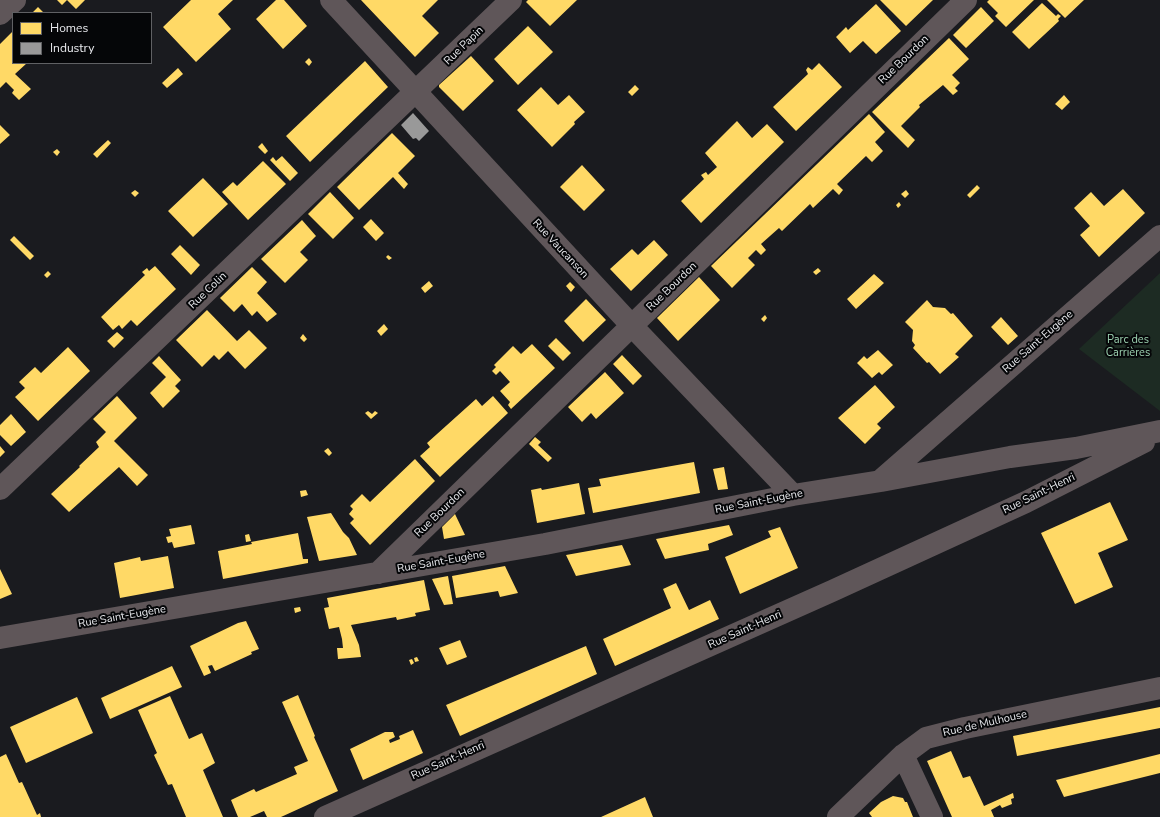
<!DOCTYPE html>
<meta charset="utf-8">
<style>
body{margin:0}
#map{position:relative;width:1160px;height:817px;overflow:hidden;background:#1a1b1f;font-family:"Nunito Sans",sans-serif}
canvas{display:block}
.legend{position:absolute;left:12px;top:12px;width:140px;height:52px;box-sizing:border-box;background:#050608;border:1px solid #606164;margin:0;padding:5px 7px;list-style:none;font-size:12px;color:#e9eaee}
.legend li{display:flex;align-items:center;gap:8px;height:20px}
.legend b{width:20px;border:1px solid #606164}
</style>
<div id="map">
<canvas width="1160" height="817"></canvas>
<ul class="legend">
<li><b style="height:11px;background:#ffd966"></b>Homes</li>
<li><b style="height:11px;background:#999"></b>Industry</li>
</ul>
</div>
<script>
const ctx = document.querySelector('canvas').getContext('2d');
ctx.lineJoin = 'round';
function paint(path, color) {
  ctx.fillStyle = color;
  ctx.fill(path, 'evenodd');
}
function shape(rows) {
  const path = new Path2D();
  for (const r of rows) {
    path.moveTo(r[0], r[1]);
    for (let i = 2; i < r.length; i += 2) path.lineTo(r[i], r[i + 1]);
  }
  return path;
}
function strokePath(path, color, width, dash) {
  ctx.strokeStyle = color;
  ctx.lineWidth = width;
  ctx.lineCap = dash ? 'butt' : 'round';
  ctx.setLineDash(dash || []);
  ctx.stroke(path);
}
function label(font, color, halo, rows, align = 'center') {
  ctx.font = font + ' "Nunito Sans",sans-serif';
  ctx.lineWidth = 4;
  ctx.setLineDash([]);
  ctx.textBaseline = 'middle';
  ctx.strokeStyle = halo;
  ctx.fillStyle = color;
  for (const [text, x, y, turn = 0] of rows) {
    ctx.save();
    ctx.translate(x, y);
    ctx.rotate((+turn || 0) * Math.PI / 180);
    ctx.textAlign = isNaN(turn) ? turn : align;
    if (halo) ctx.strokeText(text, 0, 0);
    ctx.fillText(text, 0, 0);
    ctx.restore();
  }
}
const green = shape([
 [1160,273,1160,411,1079,349]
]);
const homes = shape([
 [57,0,85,0,76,9,67,0,62,5],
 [191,0,233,0,218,14,231,29,196,62,163,27],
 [276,0,284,0,307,26,283,49,256,19],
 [361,0,438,0,422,16,439,33,415,57],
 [528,0,577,0,550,26,526,2],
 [880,0,933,0,906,26],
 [989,0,1034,0,1006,27,995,16,998,13,987,2],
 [1047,0,1084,0,1065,18],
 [1042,3,1056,16,1058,14,1061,16,1058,19,1059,21,1029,49,1012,32],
 [876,4,901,31,876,54,863,41,850,53,836,37,846,27,848,30],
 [38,7,44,13,32,13],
 [981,7,994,21,966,48,953,35],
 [528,26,553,52,518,85,494,59],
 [13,31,13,63,27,63,15,74,31,89,19,100,12,93,14,90,6,82,0,88,0,44],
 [949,38,969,59,952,75,960,83,955,88,958,91,953,95,943,85,919,105,920,107,901,126,915,140,908,148,872,112],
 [471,56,494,81,463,111,439,87,439,85],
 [309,58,312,62,309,66,305,62],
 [365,61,388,87,310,162,286,136],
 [819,63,842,87,796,131,773,107,808,74,806,70,808,67,812,70],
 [178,68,183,74,167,88,162,83],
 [635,85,639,89,632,96,628,92],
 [541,87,558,105,569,95,585,112,574,122,575,124,552,147,517,110],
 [1064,95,1070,102,1062,110,1055,104],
 [869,114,885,132,875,142,883,151,872,162,866,156,837,184,843,190,839,195,833,189,813,208,810,204,782,231,779,228,761,244,766,250,761,255,756,250,748,258,755,265,732,288,711,266],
 [737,121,752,138,767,124,784,142,701,223,681,201,704,179,701,175,706,172,708,175,717,167,705,153],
 [0,125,10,135,0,144],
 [392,133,415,156,398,173,408,184,404,189,393,177,359,210,337,187],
 [108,140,111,143,97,158,93,154],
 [262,143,268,151,265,154,258,147],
 [57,149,60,152,57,156,53,152],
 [282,156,298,173,290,181,270,160,273,157,276,161],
 [263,161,286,184,248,220,222,192,233,182,237,186],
 [582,165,605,190,584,211,560,187],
 [203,178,228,204,193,237,168,211],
 [977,185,980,188,970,198,967,195],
 [1123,189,1145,213,1099,257,1080,235,1090,226,1074,208,1091,192,1104,206],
 [135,190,139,193,135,197,131,193],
 [906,190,909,194,905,198,901,194],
 [330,192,354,218,333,239,308,214],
 [899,202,901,205,898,208,896,205],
 [371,219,384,233,376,241,363,227],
 [302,220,316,236,300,252,308,260,285,283,261,259],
 [14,236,34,256,30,260,10,240],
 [654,240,668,255,631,291,610,269,632,249,638,255],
 [180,245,200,265,191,275,171,254],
 [388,255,392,258,389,260,386,257],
 [155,266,176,289,137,326,131,320,122,329,119,325,113,330,101,317,145,275,142,272,147,268,149,271],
 [252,267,267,282,257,293,277,314,267,322,257,311,252,316,242,304,234,312,220,298],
 [818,268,821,271,816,275,813,272],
 [48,271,51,274,47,278,44,275],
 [874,274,884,283,856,309,847,299],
 [699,277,720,300,678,341,657,318],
 [429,281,433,286,425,293,421,288],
 [570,282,575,287,571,292,566,286],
 [586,299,606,320,583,342,564,321],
 [927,300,933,307,945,308,951,314,953,313,973,336,955,354,959,357,940,374,929,362,927,363,913,348,915,345,912,341,913,330,905,322],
 [207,310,237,341,249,330,267,348,245,369,228,351,219,360,214,355,202,367,176,340],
 [765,315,767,318,764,322,761,319],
 [1001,317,1018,336,1008,345,991,327],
 [384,324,388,329,381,336,377,331],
 [117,332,124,338,114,348,107,341],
 [303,334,307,339,304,342,300,338],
 [556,338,571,353,563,361,548,346],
 [532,344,555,368,511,409,508,405,510,402,500,391,510,382,500,371,496,375,492,371,496,367,494,365,513,346,521,354],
 [68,347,90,371,38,421,15,397,25,388,19,382,35,367,41,373],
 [878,350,893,365,882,375,879,372,872,378,857,363,864,356,867,359],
 [622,355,642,376,633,385,613,364],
 [159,356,181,380,175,386,180,391,163,408,150,393,166,377,152,363],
 [605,372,624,393,596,419,591,413,582,422,568,407],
 [875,385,895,407,877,424,881,428,865,444,838,418],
 [117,396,137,418,114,441,148,475,137,486,119,467,69,512,51,494,80,467,79,466,99,447,96,442,106,432,93,419],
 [493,396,508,413,440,477,420,456,430,447,427,443,476,399,482,406],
 [368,411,372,414,375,411,378,413,371,419,365,413],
 [11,414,26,432,11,446,0,435,0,425],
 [535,437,541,442,538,445,552,458,548,462,529,444],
 [0,446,5,452,0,457],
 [328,448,332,453,329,456,324,451],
 [415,459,435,481,370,545,350,523,354,519,349,514,353,509,350,506,362,494,370,502],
 [694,462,700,493,593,513,588,488,601,486,599,479],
 [724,467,728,489,718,490,713,469],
 [579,483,585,514,537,523,531,490,541,488,542,490],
 [306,490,308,495,301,497,300,491],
 [1110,502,1128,540,1098,553,1113,587,1075,604,1041,533],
 [331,513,343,532,349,538,357,555,319,561,307,517],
 [455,514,465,535,444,539,442,527],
 [191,525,195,544,174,548,172,542,168,543,166,537,171,536,169,529],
 [729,525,733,535,708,544,709,550,665,559,656,539],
 [780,527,798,568,740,594,725,557,771,537,768,531],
 [298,533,303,559,308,559,308,563,223,579,218,551,252,544,251,542],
 [249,534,251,541,246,542,245,535],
 [622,545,631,565,576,576,566,555],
 [168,556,174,588,120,598,114,563,140,557,141,561],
 [505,566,518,593,500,597,498,591,456,598,452,576],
 [0,569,12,594,0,599],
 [448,576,453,604,444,605,432,579],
 [424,580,430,610,415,613,416,616,397,620,396,617,351,625,359,645,361,657,338,659,337,648,343,648,342,639,339,627,329,629,324,608,329,607,327,598],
 [676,583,689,610,710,600,719,619,615,666,603,639,671,608,663,589],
 [300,607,301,611,295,613,294,608],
 [246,621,259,649,251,652,252,654,215,671,212,665,208,666,211,673,204,676,190,646,238,623],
 [460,640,467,657,447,665,439,648],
 [586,646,597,674,460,736,446,705],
 [417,657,419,661,415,662,414,658],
 [412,659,414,663,411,665,409,660],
 [172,666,182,687,110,719,101,698],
 [298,695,315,736,314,737,338,791,281,817,267,817,264,811,250,817,238,817,231,800,254,789,256,792,297,774,294,767,308,761,282,702],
 [170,696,189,739,202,733,215,763,203,770,223,817,186,817,172,784,168,785,154,755,157,753,138,710],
 [77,697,93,733,26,763,10,727],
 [1160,707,1160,728,1017,756,1013,736],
 [413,730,423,753,363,780,350,749,385,732,393,732,395,737,389,740,390,743,400,739,399,736],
 [951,751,963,778,970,776,984,806,1013,793,1014,798,1011,799,1012,804,1002,808,1000,805,991,810,994,817,952,817,927,761],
 [6,754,19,783,22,782,37,815,40,813,41,817,0,817,0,757],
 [1160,754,1160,773,1064,797,1056,780],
 [893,796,903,798,905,802,907,802,913,817,872,817,869,813,881,802],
 [645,797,653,817,601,817]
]);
const industry = shape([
 [413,113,429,131,419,141,416,138,413,139,401,125]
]);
const minor = shape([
 [331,0,632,326,793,495],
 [0,14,15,0],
 [881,480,1160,236],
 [0,489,511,0],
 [378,573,966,0],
 [0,638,545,544,793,495,881,481,1010,457,1076,448,1160,431],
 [903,755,932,817],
 [325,817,832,591,1026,502,1144,442],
 [838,817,903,755,926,738,965,728,1160,688]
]);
const streetNames = [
 ["Rue Papin",464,46,-44],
 ["Rue Bourdon",904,60,-44],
 ["Rue Vaucanson",560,249,47],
 ["Rue Bourdon",672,287,-44],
 ["Rue Colin",208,291,-44],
 ["Rue Saint-Eugène",1038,342,-41],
 ["Rue Saint-Henri",1039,494,-26],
 ["Rue Saint-Eugène",759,502,-11],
 ["Rue Bourdon",440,513,-44],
 ["Rue Saint-Eugène",441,562,-10],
 ["Rue Saint-Eugène",122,617,-10],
 ["Rue Saint-Henri",745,630,-24],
 ["Rue de Mulhouse",985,724,-13],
 ["Rue Saint-Henri",448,761,-24]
];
const parkNames = [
 ["Parc des",1128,340],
 ["Carrières",1128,353]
];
paint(green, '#1d2b23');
paint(homes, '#ffd966');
paint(industry, '#999');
strokePath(minor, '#5f5659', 22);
label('11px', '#e9eaee', '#050608', streetNames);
label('11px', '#9cd1b0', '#050608', parkNames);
</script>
